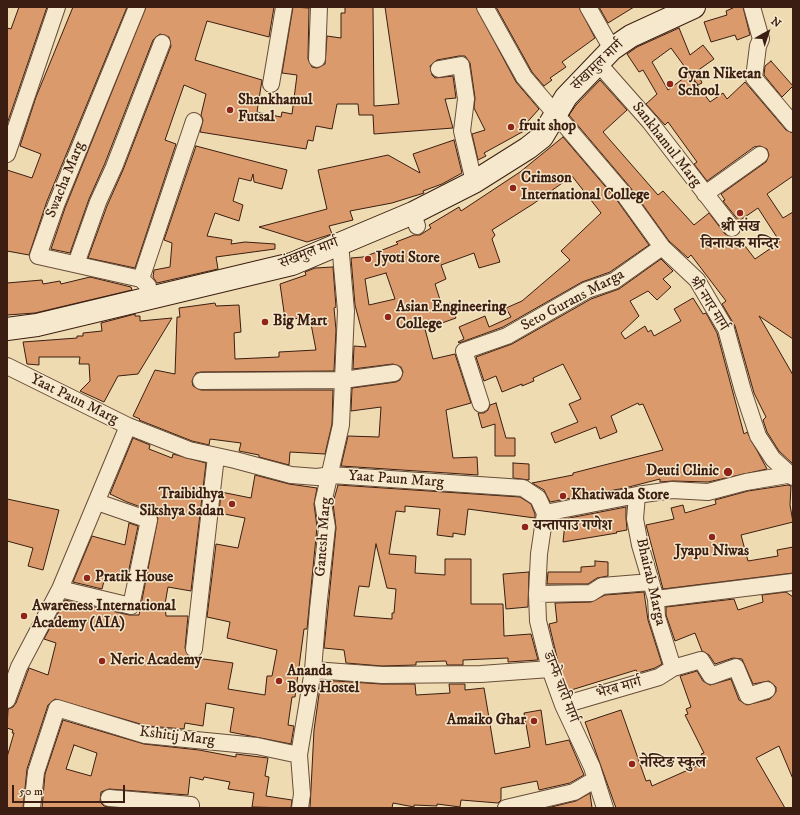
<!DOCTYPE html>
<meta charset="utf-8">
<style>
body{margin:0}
#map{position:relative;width:800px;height:815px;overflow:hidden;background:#efdbb1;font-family:"IM FELL DW Pica",serif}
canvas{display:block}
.frame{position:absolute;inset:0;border:8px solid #3b1e11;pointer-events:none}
.north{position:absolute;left:748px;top:12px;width:40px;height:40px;-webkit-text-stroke:3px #f5e8cc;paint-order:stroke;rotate:39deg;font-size:11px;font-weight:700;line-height:16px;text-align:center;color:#3b1e11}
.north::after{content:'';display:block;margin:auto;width:14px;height:18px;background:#3b1e11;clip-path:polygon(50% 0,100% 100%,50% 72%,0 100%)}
.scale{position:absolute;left:12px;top:785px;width:113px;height:18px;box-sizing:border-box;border:2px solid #3b1e11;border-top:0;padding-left:5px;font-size:12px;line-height:14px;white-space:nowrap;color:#3b1e11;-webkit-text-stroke:3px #f5e8cc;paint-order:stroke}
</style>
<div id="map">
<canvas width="800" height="815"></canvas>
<div class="frame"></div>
<div class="north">N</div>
<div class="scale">50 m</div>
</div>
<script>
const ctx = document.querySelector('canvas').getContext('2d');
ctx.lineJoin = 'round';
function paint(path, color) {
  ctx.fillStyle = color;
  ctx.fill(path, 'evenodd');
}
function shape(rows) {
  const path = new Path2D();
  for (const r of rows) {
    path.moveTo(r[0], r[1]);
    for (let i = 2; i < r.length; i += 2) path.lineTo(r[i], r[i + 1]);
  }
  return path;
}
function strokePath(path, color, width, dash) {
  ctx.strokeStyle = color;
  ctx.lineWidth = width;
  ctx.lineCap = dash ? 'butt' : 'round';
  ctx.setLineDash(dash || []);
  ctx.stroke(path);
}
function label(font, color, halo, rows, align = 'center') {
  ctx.font = font + ' "IM FELL DW Pica","Noto Serif Devanagari",serif';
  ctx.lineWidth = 3;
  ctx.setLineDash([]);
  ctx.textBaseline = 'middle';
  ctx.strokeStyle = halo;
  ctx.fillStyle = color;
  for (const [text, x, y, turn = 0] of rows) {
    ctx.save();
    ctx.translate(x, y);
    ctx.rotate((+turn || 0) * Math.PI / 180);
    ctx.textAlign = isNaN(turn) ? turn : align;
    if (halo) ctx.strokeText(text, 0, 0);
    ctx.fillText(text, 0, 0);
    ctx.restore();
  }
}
const building = shape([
 [19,7,47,7,7,124,7,28,11,29,19,7],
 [73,7,127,7,47,201,29,255,7,251,7,170,32,178,41,154,20,146,36,97,73,7],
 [146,7,274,7,269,37,207,21,195,60,262,80,257,112,281,117,282,112,292,114,297,75,282,73,293,7,309,8,308,59,312,67,317,68,325,64,327,36,341,38,341,13,345,13,345,7,373,7,374,106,399,104,385,7,476,7,516,82,539,109,522,128,524,131,484,153,486,156,478,160,472,134,485,130,474,108,475,98,470,63,465,56,459,56,437,60,430,66,432,75,435,78,453,76,456,98,445,99,453,128,374,134,373,115,359,115,358,104,337,104,332,129,316,126,313,141,308,140,306,149,200,132,203,120,201,115,206,94,184,85,165,140,176,144,135,268,88,258,107,206,123,170,171,46,169,37,160,34,153,40,105,163,89,199,70,253,51,249,65,208,146,7],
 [496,7,579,7,595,38,562,62,566,67,550,78,552,80,544,86,532,72,496,7],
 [599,7,634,7,608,23,599,7],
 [735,7,743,7,750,35,737,40,735,35,711,42,704,22,727,15,726,11,735,7],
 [679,28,690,55,703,45,714,59,697,71,702,83,698,85,671,48,652,62,668,90,689,74,710,102,723,93,727,99,745,82,786,130,793,133,793,176,767,194,783,218,793,212,793,339,759,316,793,375,793,464,779,451,767,432,763,420,766,417,754,393,735,326,722,304,726,301,691,255,688,258,669,241,630,187,569,115,576,105,600,80,627,110,603,132,658,195,663,191,694,225,709,213,725,234,733,237,742,248,745,246,755,259,780,242,758,208,739,221,723,201,725,200,721,194,766,162,769,155,767,149,760,146,754,147,707,181,694,164,697,162,668,122,665,125,646,104,657,94,643,70,639,72,627,54,637,47,679,28],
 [771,61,793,86,782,97,764,75,765,66,771,61],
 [563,137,616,199,649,245,610,272,582,282,503,327,459,343,458,342,464,339,459,327,485,316,489,327,511,317,506,308,522,301,570,260,561,251,601,213,572,176,533,204,492,230,495,235,492,239,500,262,479,268,474,253,441,265,446,279,435,284,442,306,450,303,456,318,425,329,433,359,455,354,471,403,446,410,453,458,477,457,478,475,341,466,348,436,379,437,381,407,351,411,352,388,396,382,400,380,403,372,401,367,393,364,353,369,354,346,366,347,355,305,351,258,363,257,377,252,398,244,396,242,414,235,420,235,431,228,429,225,459,207,461,211,520,172,563,137],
 [386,273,395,299,369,305,365,279,386,273],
 [454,140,462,173,442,184,423,191,424,193,392,203,350,211,353,220,329,226,332,234,307,242,259,227,327,209,318,170,388,155,420,173,413,154,454,140],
 [196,146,287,170,282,189,254,182,253,174,251,181,239,178,233,201,243,205,239,221,215,213,207,236,232,240,231,244,245,242,275,244,275,249,216,257,218,269,157,283,153,277,154,270,170,267,172,243,164,240,196,146],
 [661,259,673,271,663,279,671,287,657,300,648,291,630,301,639,316,621,333,625,339,645,326,648,332,651,330,654,336,681,321,674,309,693,298,703,314,706,313,717,333,744,434,747,432,767,469,708,482,673,481,660,482,660,479,625,488,550,502,544,490,532,483,573,475,573,473,663,450,643,404,639,405,638,403,611,416,617,432,600,439,596,427,555,443,551,433,578,422,569,404,581,399,563,364,533,378,534,381,522,386,522,384,502,392,496,376,484,381,476,357,512,344,591,299,619,289,661,259],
 [333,267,336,307,334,308,336,330,334,371,201,372,196,373,192,381,193,386,201,390,333,390,332,424,325,454,290,452,289,465,259,457,259,455,239,451,241,443,210,439,209,445,192,441,139,420,140,419,133,416,155,370,175,374,177,317,180,317,179,308,215,303,216,306,239,305,241,332,234,333,235,359,279,357,279,352,316,350,311,324,309,324,308,318,285,319,280,284,306,275,305,272,315,268,333,267],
 [90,277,131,287,132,290,35,313,7,315,7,283,42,280,43,284,60,281,61,284,90,277],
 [135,314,135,316,140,316,140,321,172,318,138,374,118,376,104,402,80,391,90,381,89,364,79,364,80,357,39,357,39,365,27,364,23,342,77,338,77,336,83,336,83,333,102,331,101,323,135,314],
 [496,403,506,438,515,438,515,456,495,456,495,424,482,428,478,413,484,413,488,410,490,405,496,403],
 [133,438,150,445,149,449,172,458,173,454,206,463,191,591,168,587,165,604,166,616,188,616,185,648,189,657,233,663,228,689,265,695,267,676,272,676,277,650,227,638,230,622,207,617,216,544,238,548,245,518,219,513,221,492,251,498,255,475,289,484,317,488,314,504,317,527,307,629,304,629,295,697,292,697,288,725,294,726,291,744,230,732,234,708,206,703,203,726,185,723,184,729,147,726,55,699,48,705,27,769,23,808,7,808,7,757,14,733,12,733,13,730,7,728,8,709,13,707,16,703,29,668,48,675,56,643,44,639,65,600,129,615,139,615,158,518,152,511,127,502,110,494,133,438],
 [513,463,529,464,529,480,513,478,513,463],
 [338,485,520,497,531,504,535,514,535,518,468,509,465,535,453,533,453,537,437,535,440,509,405,506,405,512,396,511,389,554,416,556,415,573,445,575,445,559,471,559,471,604,503,604,504,636,531,634,538,660,508,662,508,658,463,660,463,665,447,665,446,661,416,662,416,665,382,666,346,663,344,650,324,648,336,528,333,503,338,485],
 [376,544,387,588,396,589,394,613,392,613,392,619,354,616,359,586,369,587,376,544],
 [788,485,791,486,790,505,793,522,741,535,748,561,778,556,777,550,793,547,793,573,663,589,646,525,674,519,671,508,683,505,685,513,716,504,715,500,748,491,788,485],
 [7,499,59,510,43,570,28,566,33,548,7,541,7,499],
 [626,507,626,518,627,530,616,532,617,533,563,542,565,523,554,521,626,507],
 [129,523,138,526,127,579,106,573,102,589,73,582,92,536,125,545,129,523],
 [595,561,608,562,608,576,597,578,588,584,547,584,548,572,581,572,581,567,595,566,595,561],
 [529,572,528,607,506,609,503,574,529,572],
 [644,592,648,620,662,664,655,668,638,673,636,670,568,691,559,666,549,624,557,622,555,603,591,602,605,595,644,592],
 [786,592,793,597,793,779,779,746,756,758,785,808,616,808,585,722,621,710,646,781,650,780,652,786,706,762,701,754,704,753,685,715,688,714,686,709,691,707,680,676,697,671,703,681,710,685,731,679,739,700,747,705,770,699,776,692,776,687,769,681,753,684,742,659,733,658,715,664,709,655,702,651,695,633,675,641,666,615,666,607,734,599,738,610,763,602,762,595,786,592],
 [321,680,381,684,415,684,416,695,450,693,449,684,465,684,465,690,484,688,495,754,530,747,524,713,541,710,546,745,569,740,584,775,570,783,539,790,537,781,501,788,501,800,498,803,461,800,460,807,437,804,437,806,414,805,414,807,393,803,392,808,310,808,314,730,321,680],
 [63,720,144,744,199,750,236,757,236,754,268,758,265,776,269,777,266,796,292,800,291,808,252,807,254,793,228,789,230,782,204,777,203,780,190,777,188,795,109,789,101,792,100,802,104,806,114,808,42,808,45,774,63,720],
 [74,745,97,753,91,776,66,769,74,745],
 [590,793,592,808,547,808,576,801,590,793]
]);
const minor = shape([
 [137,7,56,205,38,256,141,279],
 [485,7,524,77,623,193,662,247,697,280,726,329,743,391,758,436,773,459,793,477],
 [588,7,612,49],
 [752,7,761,39,758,46,754,78,793,124],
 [317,59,319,7],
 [598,63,650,122,732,228],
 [439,69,461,65,466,99,462,131,474,182],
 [271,84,284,7],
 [7,154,57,7],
 [705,194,760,155],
 [413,213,417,226],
 [76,264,98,202,114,167,162,43],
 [148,286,141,279,194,121],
 [7,366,128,426,189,450,235,460,291,475,317,477,331,475,523,488,538,498,545,513,637,495,672,490,708,492,746,482,793,474],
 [201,381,343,380,394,373],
 [481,404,464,351,507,336,587,290,614,281,662,247],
 [637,495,635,519,640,545,656,599,657,617,673,668],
 [97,502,149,520,131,606,60,589,128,426],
 [545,513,539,554,537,594,538,621,550,669,563,705,592,767,605,808],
 [537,594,591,593,602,586,651,582],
 [656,599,793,582],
 [194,649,216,456],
 [313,670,382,675,481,674,550,669],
 [7,700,19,667,60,589],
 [563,705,659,677,673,668,701,660,711,676,736,667,748,696,767,690],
 [109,798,191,805,191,808],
 [32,808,36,772,57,708,145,735,257,746,299,755],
 [300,808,302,794,299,755,313,670,318,609,327,527,323,503,341,425,346,311,340,243],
 [506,808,574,792,596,779]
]);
const secondary = shape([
 [7,329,37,325,292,264,413,213,474,182,528,148,542,137,566,97,612,49,631,36,694,7]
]);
const markers = [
 [670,84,4,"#8f2418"],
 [230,110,4,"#8f2418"],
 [511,127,4,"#8f2418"],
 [513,188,4,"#8f2418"],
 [740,213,4,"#8f2418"],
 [368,259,4,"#8f2418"],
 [388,317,4,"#8f2418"],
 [265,322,4,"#8f2418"],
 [728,472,5,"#8f2418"],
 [563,496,4,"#8f2418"],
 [232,504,4,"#8f2418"],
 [525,527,4,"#8f2418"],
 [712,537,4,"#8f2418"],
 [87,578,4,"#8f2418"],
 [24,616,4,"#8f2418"],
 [102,661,4,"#8f2418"],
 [279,681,4,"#8f2418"],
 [534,721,4,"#8f2418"],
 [632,764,4,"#8f2418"]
];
const streetNames = [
 ["संखामुल मार्ग",598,66,-44],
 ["Sankhamul Marg",666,145,52],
 ["Swacha Marg",66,180,-68],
 ["संखमुल मार्ग",309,254,-21],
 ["Seto Gurans Marga",573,301,-28],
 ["श्री नगर मार्ग",708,304,58],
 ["Yaat Paun Marg",74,400,26],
 ["Yaat Paun Marg",396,480,4],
 ["Ganesh Marg",324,537,-86],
 ["Bhairab Marga",650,582,77],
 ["डान्फे चारी मार्ग",560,687,69],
 ["भैरब मार्ग",619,689,-16],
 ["Kshitij Marg",177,737,7]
];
const poiNames = [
 ["Gyan Niketan",678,75],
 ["School",678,92],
 ["Shankhamul",238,101],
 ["Futsal",238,118],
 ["fruit shop",519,127],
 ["Crimson",521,179],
 ["International College",521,196],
 ["श्री संख",740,228,"center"],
 ["विनायक मन्दिर",740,245,"center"],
 ["Jyoti Store",376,259],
 ["Asian Engineering",396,308],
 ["College",396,325],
 ["Big Mart",273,322],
 ["Deuti Clinic",719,472,"right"],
 ["Traibidhya",224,495,"right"],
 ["Sikshya Sadan",224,512,"right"],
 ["Khatiwada Store",571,496],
 ["यन्तापाउ गणेश",533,527],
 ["Jyapu Niwas",712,552,"center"],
 ["Pratik House",95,578],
 ["Awareness International",32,607],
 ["Academy (AIA)",32,624],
 ["Neric Academy",110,661],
 ["Ananda",287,672],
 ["Boys Hostel",287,689],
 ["Amaiko Ghar",526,721,"right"],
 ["नेस्टिङ स्कुल",640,764]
];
paint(building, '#da9a6c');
strokePath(building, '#3b1e11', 1);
strokePath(minor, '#684d39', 18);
strokePath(secondary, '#3b1e11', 24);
strokePath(minor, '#f5e8cc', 16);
strokePath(secondary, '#f5e8cc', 22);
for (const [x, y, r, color] of markers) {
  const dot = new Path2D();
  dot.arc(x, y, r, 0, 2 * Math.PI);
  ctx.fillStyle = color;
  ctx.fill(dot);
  strokePath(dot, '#f5e8cc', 1.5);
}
label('15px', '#3b1e11', '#f5e8cc', streetNames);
label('bold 15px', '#3b1e11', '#f5e8cc', poiNames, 'left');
</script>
